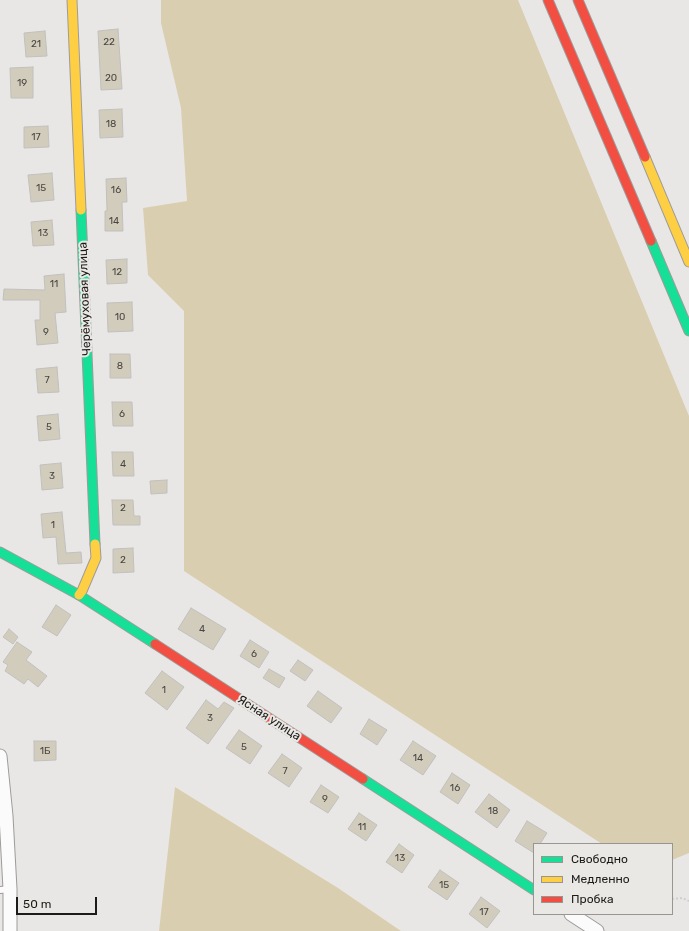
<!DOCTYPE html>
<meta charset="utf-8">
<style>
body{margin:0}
#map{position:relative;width:689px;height:931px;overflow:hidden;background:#e9e7e5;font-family:Rubik,sans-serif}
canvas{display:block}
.legend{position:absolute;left:533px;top:843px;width:140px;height:72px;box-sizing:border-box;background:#eae8e4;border:1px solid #989693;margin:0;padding:5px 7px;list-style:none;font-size:12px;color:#1c1b1a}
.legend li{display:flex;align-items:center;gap:8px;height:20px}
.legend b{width:20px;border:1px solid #989693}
.scale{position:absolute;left:16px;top:897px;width:81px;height:18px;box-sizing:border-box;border:2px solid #1c1b1a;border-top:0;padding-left:5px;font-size:12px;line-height:14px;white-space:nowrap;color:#1c1b1a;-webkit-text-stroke:3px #eae8e4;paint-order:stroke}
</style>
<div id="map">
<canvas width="689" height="931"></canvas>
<ul class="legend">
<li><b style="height:5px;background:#16e098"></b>Свободно</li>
<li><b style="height:5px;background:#ffcf43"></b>Медленно</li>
<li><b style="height:5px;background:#f24e42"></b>Пробка</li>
</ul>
<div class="scale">50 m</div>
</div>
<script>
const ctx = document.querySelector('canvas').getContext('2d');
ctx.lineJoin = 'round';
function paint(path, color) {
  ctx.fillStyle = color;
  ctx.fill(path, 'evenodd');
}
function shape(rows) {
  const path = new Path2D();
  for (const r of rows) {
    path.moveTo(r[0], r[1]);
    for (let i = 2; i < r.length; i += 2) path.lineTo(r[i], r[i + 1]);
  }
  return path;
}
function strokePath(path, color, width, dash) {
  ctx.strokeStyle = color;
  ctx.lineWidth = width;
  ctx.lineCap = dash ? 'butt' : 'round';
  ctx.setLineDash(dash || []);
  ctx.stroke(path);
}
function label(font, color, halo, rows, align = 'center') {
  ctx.font = font + ' Rubik,sans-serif';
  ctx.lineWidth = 4;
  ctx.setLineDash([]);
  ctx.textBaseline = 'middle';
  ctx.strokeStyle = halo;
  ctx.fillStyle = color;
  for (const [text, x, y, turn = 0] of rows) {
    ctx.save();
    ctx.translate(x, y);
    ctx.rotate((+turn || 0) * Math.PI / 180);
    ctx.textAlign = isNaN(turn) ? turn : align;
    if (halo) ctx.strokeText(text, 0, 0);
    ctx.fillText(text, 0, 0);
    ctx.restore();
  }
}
const green = shape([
 [161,0,518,0,689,416,689,853,672,860,672,844,602,844,184,571,184,311,148,275,143,208,187,201,181,108,161,23],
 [175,787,338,888,401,931,159,931]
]);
const building = shape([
 [118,29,122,89,101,90,98,31,118,29],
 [45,31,47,56,26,57,24,33,45,31],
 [33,67,33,98,11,98,10,68,33,67],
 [122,109,123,137,100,138,99,110,122,109],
 [48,126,49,147,24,148,24,127,48,126],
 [52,173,54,200,31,202,28,175,52,173],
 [126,178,127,202,122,202,123,231,105,231,105,211,107,211,106,179,126,178],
 [52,220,54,245,33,246,31,222,52,220],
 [127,259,127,283,107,284,106,260,127,259],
 [64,274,66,312,55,313,58,343,37,345,35,320,40,320,40,300,3,300,4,289,45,290,44,276,64,274],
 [132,302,133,331,108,332,107,303,132,302],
 [110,354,130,354,131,378,110,378,110,354],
 [57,367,59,392,38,393,36,369,57,367],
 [112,402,132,402,133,426,113,426,112,402],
 [58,414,60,439,39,441,37,416,58,414],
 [112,452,133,452,134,476,113,476,112,452],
 [61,463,63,488,42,490,40,465,61,463],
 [167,480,167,493,151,494,150,481,167,480],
 [112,500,133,500,134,516,140,516,140,525,113,525,112,500],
 [62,512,66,553,81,552,82,563,58,564,56,537,43,538,41,514,62,512],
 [133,548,134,572,113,573,113,549,133,548],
 [56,605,71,615,57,636,42,627,56,605],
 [191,608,226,629,213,650,178,629,191,608],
 [9,629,18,637,13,644,3,637,9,629],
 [250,640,269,652,259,668,240,656,250,640],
 [17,642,32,652,26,660,47,676,38,687,28,679,24,684,5,671,8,665,3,662,17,642],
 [298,660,313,670,305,681,290,671,298,660],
 [269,669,285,678,279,688,263,678,269,669],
 [162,671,184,687,167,710,145,693,162,671],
 [318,691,342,708,331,723,307,706,318,691],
 [206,700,218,709,224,702,234,708,208,744,186,728,206,700],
 [369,719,387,730,377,745,360,734,369,719],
 [239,730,262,746,250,764,226,748,239,730],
 [34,741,56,741,56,760,34,761,34,741],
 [413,741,436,756,423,775,400,760,413,741],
 [282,754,302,768,289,787,268,773,282,754],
 [452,773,470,785,458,804,440,792,452,773],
 [321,785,339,797,328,813,310,802,321,785],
 [489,794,510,810,497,828,475,812,489,794],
 [359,813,377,825,366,841,348,829,359,813],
 [527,821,547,833,540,844,534,844,534,853,515,841,527,821],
 [399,844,414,855,402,873,386,862,399,844],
 [440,870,459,883,447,900,428,887,440,870],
 [481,897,500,911,487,928,469,914,481,897]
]);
const path = shape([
 [672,899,682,898,689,901]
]);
const lane = shape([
 [0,890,10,889]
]);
const street = shape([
 [0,756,6,816,10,889,10,931],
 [571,914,597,931]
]);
const fast = shape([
 [81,210,95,544],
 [651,241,689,331],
 [0,552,79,595,155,644],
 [363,779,534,890]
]);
const slow = shape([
 [72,0,81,210],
 [645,157,689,262],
 [79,595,82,591,96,558,95,544]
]);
const jam = shape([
 [548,0,651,241],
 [578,0,645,157],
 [155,644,363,779]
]);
const numberNames = [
 ["22",109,42],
 ["21",36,44],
 ["20",111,78],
 ["19",22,83],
 ["18",111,124],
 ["17",36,137],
 ["15",41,188],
 ["16",116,190],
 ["14",114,221],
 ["13",43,233],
 ["12",117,272],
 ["11",54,284],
 ["10",120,317],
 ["9",46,332],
 ["8",120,366],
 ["7",47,380],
 ["6",122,414],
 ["5",49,427],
 ["4",123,464],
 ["3",52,476],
 ["2",123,508],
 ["1",53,525],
 ["2",123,560],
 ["4",202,629],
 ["6",254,654],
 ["1",164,690],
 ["3",210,718],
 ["5",244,747],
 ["1Б",45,751],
 ["14",418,758],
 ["7",285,771],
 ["16",455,788],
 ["9",325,799],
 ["18",493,811],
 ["11",362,827],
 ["13",400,858],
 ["15",444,885],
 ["17",484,912]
];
const streetNames = [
 ["Черёмуховая улица",85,299,-92],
 ["Ясная улица",269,718,33]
];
paint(green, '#daceb1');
paint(building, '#d2ccbc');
strokePath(building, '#c1c0be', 1);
strokePath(lane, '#9d9c9b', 8);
strokePath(street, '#9d9c9b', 15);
strokePath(fast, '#9d9c9b', 11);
strokePath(slow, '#9d9c9b', 11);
strokePath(jam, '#9d9c9b', 11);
strokePath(path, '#cfcece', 2, [2, 2]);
strokePath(lane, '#fcfbfb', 6);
strokePath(street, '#fcfbfb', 13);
strokePath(fast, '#16e098', 9);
strokePath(slow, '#ffcf43', 9);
strokePath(jam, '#f24e42', 9);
label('10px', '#4a4742', null, numberNames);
label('12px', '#1c1b1a', '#eae8e4', streetNames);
</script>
